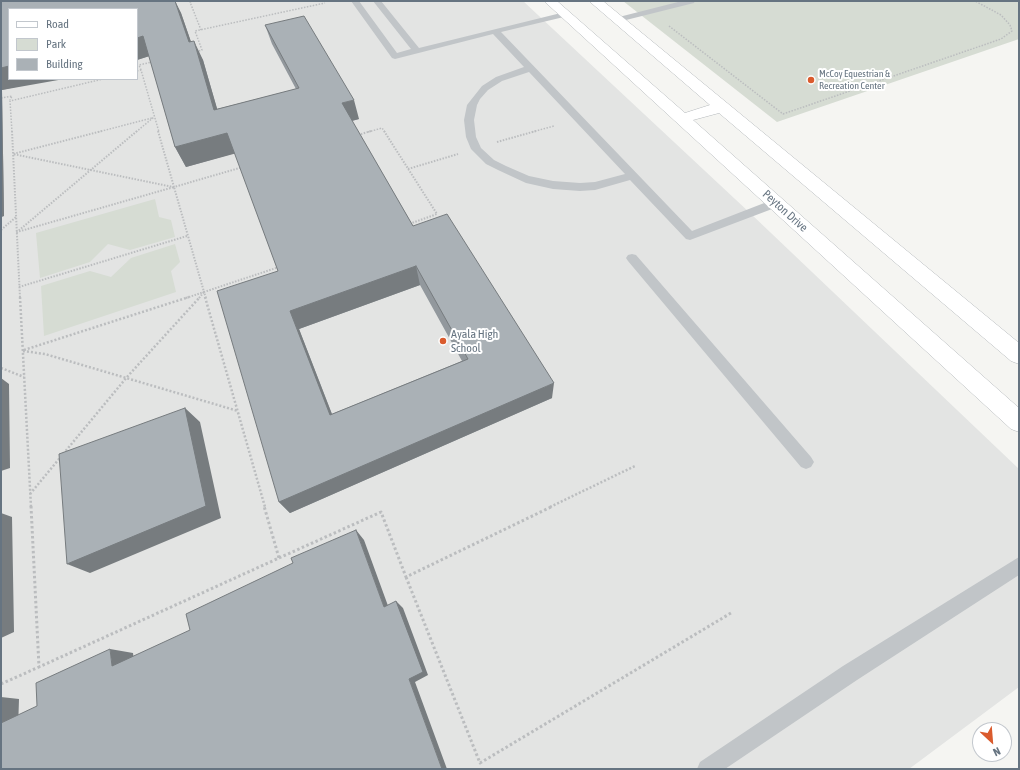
<!DOCTYPE html>
<style>
body{margin:0}
#map{position:relative;width:1020px;height:770px;overflow:hidden;background:#f5f5f2;font-family:"Asap Condensed",sans-serif}
canvas{display:block}
.frame{position:absolute;inset:0;border:2px solid #667481;pointer-events:none}
.legend{position:absolute;left:8px;top:8px;width:130px;height:72px;box-sizing:border-box;background:#fff;border:1px solid #c2c7cd;margin:0;padding:5px 7px;list-style:none;font-size:12px;color:#667481}
.legend li{display:flex;align-items:center;gap:8px;height:20px}
.legend b{width:20px;border:1px solid #c2c7cd}
.north{position:absolute;left:972px;top:722px;width:40px;height:40px;box-sizing:border-box;background:#fff;border:1px solid #c2c7cd;border-radius:50%;rotate:154deg;font-size:11px;font-weight:700;line-height:16px;text-align:center;color:#667481}
.north::after{content:'';display:block;margin:auto;width:14px;height:18px;background:#da5b2d;clip-path:polygon(50% 0,100% 100%,50% 72%,0 100%)}
</style>
<div id="map">
<canvas width="1020" height="770"></canvas>
<div class="frame"></div>
<ul class="legend">
<li><b style="height:5px;background:#fff"></b>Road</li>
<li><b style="height:11px;background:#d6dcd3"></b>Park</li>
<li><b style="height:11px;background:#aab1b6"></b>Building</li>
</ul>
<div class="north">N</div>
</div>
<script>
const ctx = document.querySelector('canvas').getContext('2d');
ctx.lineJoin = 'round';
function paint(path, color) {
  ctx.fillStyle = color;
  ctx.fill(path, 'evenodd');
}
function shape(rows) {
  const path = new Path2D();
  for (const r of rows) {
    path.moveTo(r[0], r[1]);
    for (let i = 2; i < r.length; i += 2) path.lineTo(r[i], r[i + 1]);
  }
  return path;
}
function strokePath(path, color, width, dash) {
  ctx.strokeStyle = color;
  ctx.lineWidth = width;
  ctx.lineCap = dash ? 'butt' : 'round';
  ctx.setLineDash(dash || []);
  ctx.stroke(path);
}
function label(font, color, halo, rows, align = 'center') {
  ctx.font = font + ' "Asap Condensed",sans-serif';
  ctx.lineWidth = 4;
  ctx.setLineDash([]);
  ctx.textBaseline = 'middle';
  ctx.strokeStyle = halo;
  ctx.fillStyle = color;
  for (const [text, x, y, turn = 0] of rows) {
    ctx.save();
    ctx.translate(x, y);
    ctx.rotate((+turn || 0) * Math.PI / 180);
    ctx.textAlign = isNaN(turn) ? turn : align;
    if (halo) ctx.strokeText(text, 0, 0);
    ctx.fillText(text, 0, 0);
    ctx.restore();
  }
}
const built = shape([
 [1,1,523,1,750,213,1019,469,1019,687,909,769,1,769],
 [9,9,137,9,137,79,9,79]
]);
const green = shape([
 [623,1,1019,1,1019,39,777,122],
 [155,199,159,217,171,220,175,237,130,250,108,244,90,262,40,278,36,233],
 [175,244,180,262,171,271,176,292,44,336,41,286,90,271,111,277,131,258]
]);
const pathFar3 = shape([
 [194,1,190,2,201,30],
 [669,26,783,114,1001,39,1012,31,1010,25,1001,15,975,1],
 [196,52,202,50,195,31,325,3],
 [141,70,139,65,152,62],
 [137,71,141,70,159,132],
 [1,98,12,96,10,100],
 [12,132,10,101,103,79],
 [98,132,152,118],
 [136,132,154,117],
 [368,132,382,128,385,132],
 [532,132,554,126]
]);
const pathFar2 = shape([
 [12,131,20,298],
 [102,131,13,154,173,187],
 [137,131,17,232,174,187,204,292],
 [158,131,174,187,243,167],
 [384,131,437,214,409,224],
 [358,135,371,131],
 [497,142,536,131],
 [408,169,458,154],
 [1,230,16,217],
 [19,287,187,236],
 [186,298,204,292],
 [199,298,204,292],
 [206,298,204,292,279,267]
]);
const pathFar1 = shape([
 [20,297,31,507],
 [205,297,265,507],
 [24,350,189,297],
 [23,351,45,354,238,411],
 [1,368,24,377],
 [30,494,127,377,200,297],
 [550,507,635,466]
]);
const path = shape([
 [31,506,39,667,279,558,264,506],
 [279,558,381,512,406,577,553,506],
 [406,577,480,763,731,613],
 [1,684,39,667]
]);
const service = shape([
 [351,1,359,1,397,53,411,49,373,1,381,1,419,48,565,12,568,12,568,16,501,32,692,231,772,200,780,200,782,203,780,206,690,240,686,239,630,180,595,190,580,191,553,189,526,183,498,170,486,164,471,149,466,137,464,120,467,105,482,86,496,77,524,67,493,34,395,59,392,58,351,1],
 [529,72,625,174,595,182,580,183,553,181,529,176,506,166,494,160,481,148,476,137,474,120,477,105,480,99,488,90,502,81,529,72],
 [682,1,695,1,694,3,618,22,614,20,615,18,682,1],
 [632,254,636,255,811,457,814,462,811,467,806,469,801,467,628,261,626,258,628,255,632,254],
 [1019,557,1019,575,857,680,725,769,697,769,700,762,843,666,1019,557]
]);
const primary = shape([
 [544,1,557,1,685,113,710,105,589,1,603,1,1019,343,1019,364,1011,361,719,113,693,120,1019,408,1019,432,1011,429,544,1]
]);
const wall = shape([
 [1,1,175,1,181,13,191,42,203,60,217,109,296,89,272,44,265,25,359,119,352,121,413,226,552,398,290,513,279,502,278,271,235,153,186,167,175,147,149,56,137,60,2,90,4,216,1,217],
 [420,285,462,361,332,414,299,329]
]);
const shadedWall = shape([
 [175,1,181,13,198,62,189,42],
 [143,36,153,55,137,60,137,38],
 [194,41,203,60,223,129,214,110],
 [9,66,9,79,64,79,2,90,4,216,1,217,1,68],
 [354,100,359,119,347,122,342,103],
 [227,133,237,153,186,167,175,147],
 [416,266,420,285,299,329,338,430,330,415,290,311],
 [1,378,9,384,10,468,1,471],
 [554,383,552,398,290,513,279,502],
 [185,408,200,422,221,518,90,573,67,564],
 [1,513,12,517,14,632,1,638],
 [356,530,364,540,391,614,384,607],
 [396,601,403,608,428,675,415,682,447,769,442,769,409,679],
 [110,649,133,653,135,670,112,666],
 [1,697,19,699,18,730,1,730]
]);
const building = shape([
 [1,1,175,1,189,42,194,41,214,110,299,88,265,25,304,16,354,100,342,103,413,226,447,214,554,383,279,502,217,291,278,271,227,133,175,147,143,36,137,38,137,9,9,9,9,66,1,68,1,1],
 [416,266,468,359,330,415,290,311,416,266],
 [185,408,206,506,67,564,59,454,185,408],
 [356,530,384,607,396,601,423,672,409,679,442,769,1,769,1,723,37,706,36,683,110,649,112,666,190,630,186,614,293,563,291,558,356,530]
]);
const markers = [
 [811,80,4,"#da5b2d"],
 [443,341,4,"#da5b2d"]
];
const farPoinames = [
 ["McCoy Equestrian &",819,74],
 ["Recreation Center",819,86]
];
const streetNames = [
 ["Peyton Drive",785,211,42]
];
const poiNames = [
 ["Ayala High",451,334],
 ["School",451,348]
];
paint(built, '#e3e4e3');
paint(green, '#d6dcd3');
strokePath(primary, '#b4b8bb', 1);
strokePath(pathFar3, '#bbbdbf', 1.5, [1.5, 1.5]);
strokePath(pathFar2, '#bbbdbf', 2, [1.5, 1.5]);
strokePath(pathFar1, '#bbbdbf', 2.5, [2, 2]);
strokePath(path, '#bbbdbf', 3, [2.5, 2.5]);
paint(service, '#c1c5c8');
paint(primary, '#fff');
paint(wall, '#92989d');
paint(shadedWall, '#777c7f');
paint(building, '#aab1b6');
strokePath(building, '#777c7f', 1);
for (const [x, y, r, color] of markers) {
  const dot = new Path2D();
  dot.arc(x, y, r, 0, 2 * Math.PI);
  ctx.fillStyle = color;
  ctx.fill(dot);
  strokePath(dot, '#fff', 1.5);
}
label('10px', '#667481', '#fff', farPoinames, 'left');
label('12px', '#667481', '#fff', streetNames);
label('12px', '#667481', '#fff', poiNames, 'left');
</script>
